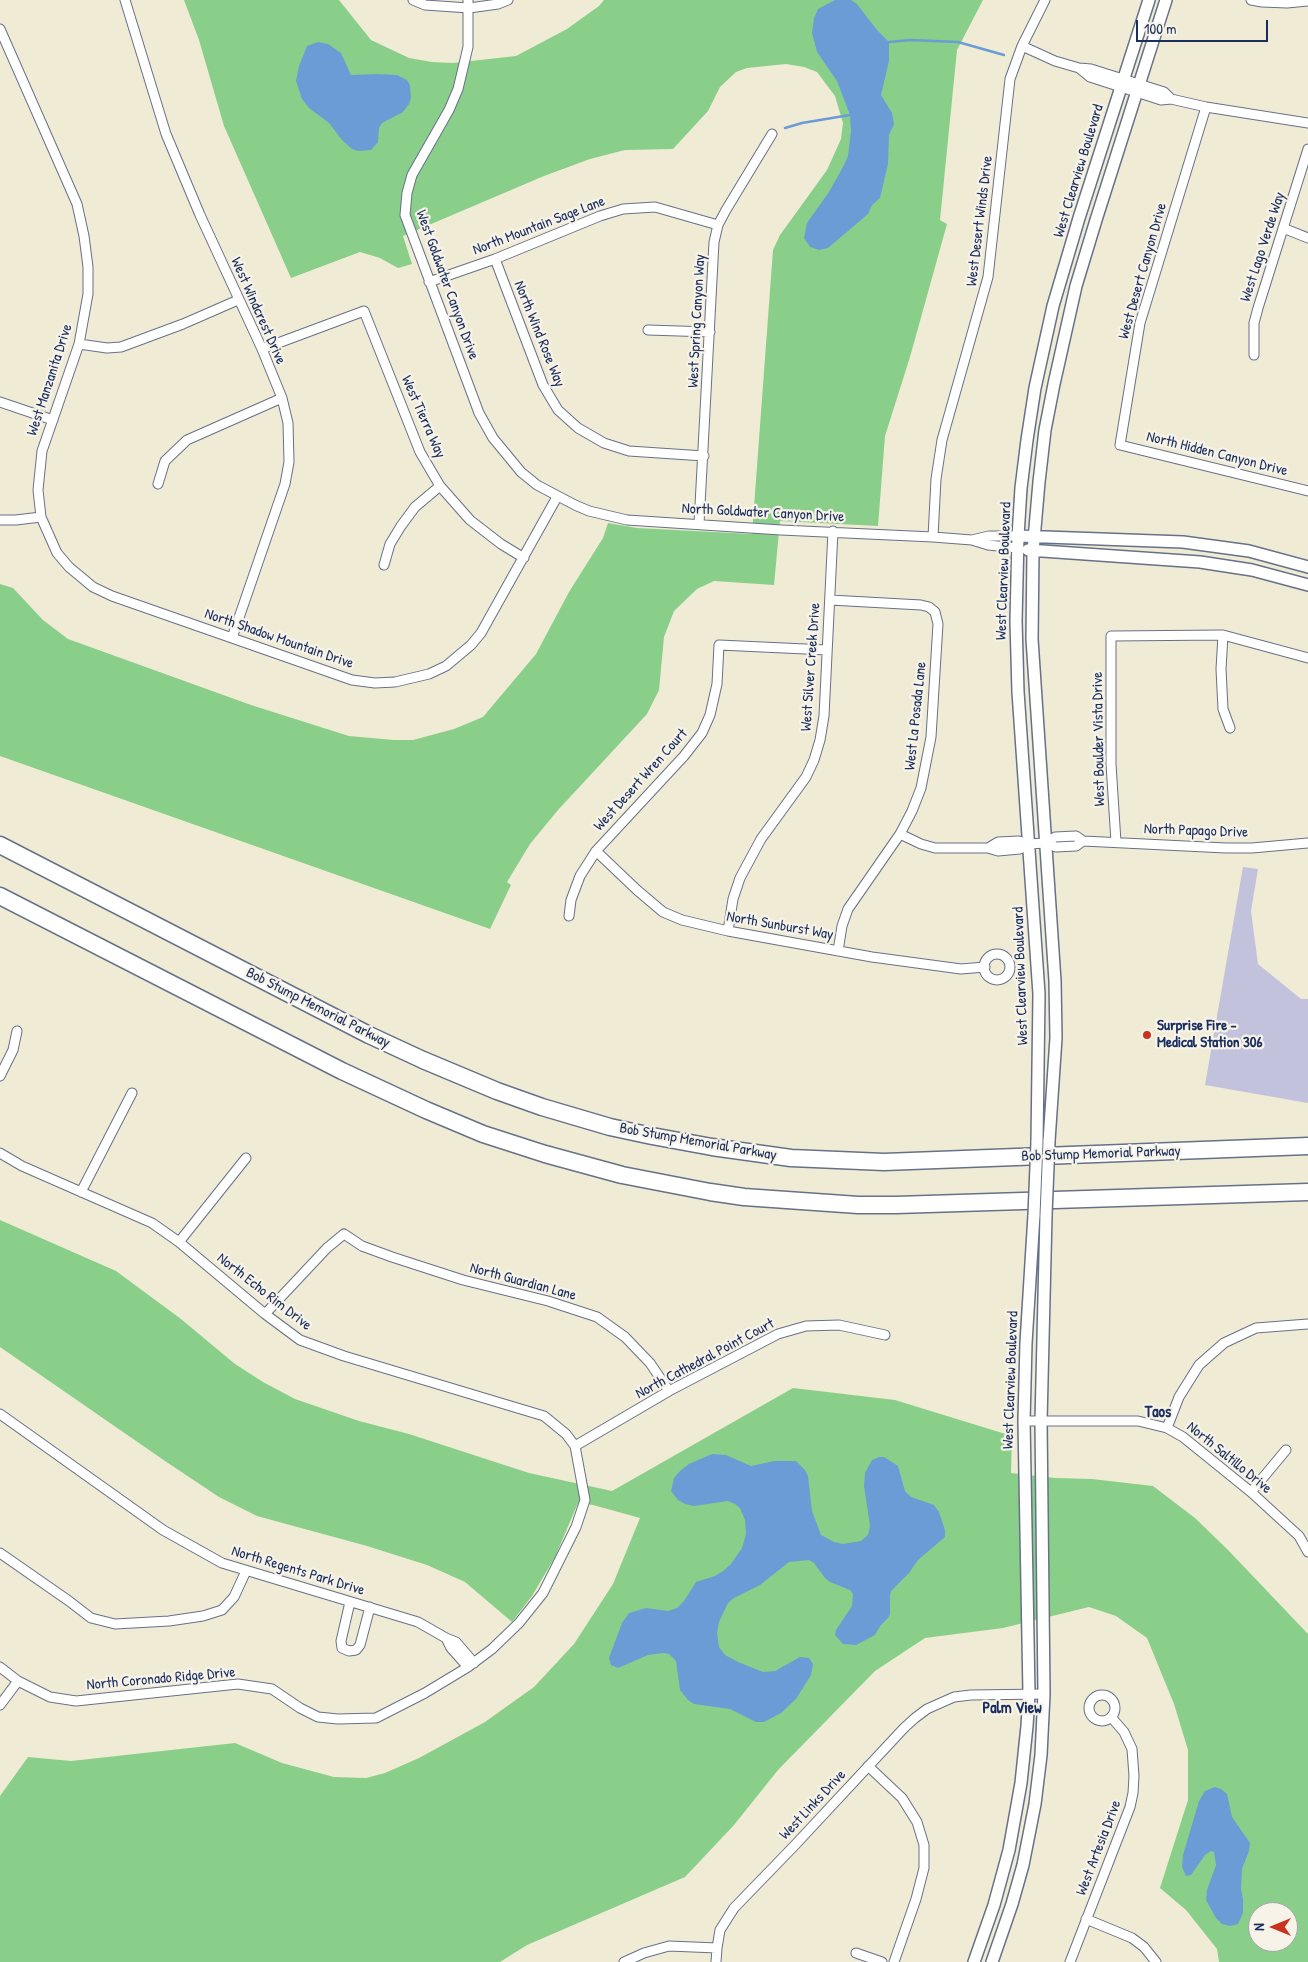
<!DOCTYPE html>
<style>
body{margin:0}
#map{position:relative;width:1308px;height:1962px;overflow:hidden;background:#f0ebd5;font-family:"Patrick Hand",sans-serif}
canvas{display:block}
.north{position:absolute;left:1248px;top:1902px;width:50px;height:50px;box-sizing:border-box;background:#f7f3e8;border:1px solid #9fa5b1;border-radius:50%;rotate:270deg;font-size:14px;font-weight:700;line-height:20px;text-align:center;color:#1b2f5e}
.north::after{content:'';display:block;margin:auto;width:18px;height:22px;background:#c8321e;clip-path:polygon(50% 0,100% 100%,50% 72%,0 100%)}
.scale{position:absolute;left:1136px;top:20px;width:132px;height:22px;box-sizing:border-box;border:2px solid #1b2f5e;border-top:0;padding-left:6px;font-size:15px;line-height:18px;white-space:nowrap;color:#1b2f5e;-webkit-text-stroke:4px #f7f3e8;paint-order:stroke}
</style>
<div id="map">
<canvas width="1308" height="1962"></canvas>
<div class="north">N</div>
<div class="scale">100 m</div>
</div>
<script>
const ctx = document.querySelector('canvas').getContext('2d');
ctx.lineJoin = 'round';
function paint(path, color) {
  ctx.fillStyle = color;
  ctx.fill(path, 'evenodd');
}
function shape(rows) {
  const path = new Path2D();
  for (const r of rows) {
    if (r.length === 3) {
      path.moveTo(r[0] + r[2], r[1]);
      path.arc(r[0], r[1], r[2], 0, 2 * Math.PI);
      continue;
    }
    path.moveTo(r[0], r[1]);
    for (let i = 2; i < r.length; i += 2) path.lineTo(r[i], r[i + 1]);
  }
  return path;
}
function strokePath(path, color, width, dash) {
  ctx.strokeStyle = color;
  ctx.lineWidth = width;
  ctx.lineCap = dash ? 'butt' : 'round';
  ctx.setLineDash(dash || []);
  ctx.stroke(path);
}
function label(font, color, halo, rows, align = 'center') {
  ctx.font = font + ' "Patrick Hand",sans-serif';
  ctx.lineWidth = 4.5;
  ctx.setLineDash([]);
  ctx.textBaseline = 'middle';
  ctx.strokeStyle = halo;
  ctx.fillStyle = color;
  for (const [text, x, y, turn = 0] of rows) {
    ctx.save();
    ctx.translate(x, y);
    ctx.rotate((+turn || 0) * Math.PI / 180);
    ctx.textAlign = isNaN(turn) ? turn : align;
    if (halo) ctx.strokeText(text, 0, 0);
    ctx.fillText(text, 0, 0);
    ctx.restore();
  }
}
const industrial = shape([
 [1243,867,1258,869,1251,911,1258,964,1301,999,1308,999,1308,1103,1205,1085]
]);
const green = shape([
 [184,0,339,0,371,40,409,58,432,62,453,63,516,56,567,29,599,6,604,0,983,0,957,50,940,220,947,224,910,357,885,436,878,526,780,521,774,585,714,581,697,589,674,611,664,637,659,690,647,714,558,810,530,844,507,882,511,885,490,929,0,756,0,584,13,588,43,620,68,639,251,705,349,736,394,740,413,740,454,729,483,717,536,654,569,592,603,538,608,523,637,528,752,534,773,250,780,235,827,170,841,139,843,123,835,96,817,72,804,67,786,64,747,68,736,72,720,87,708,111,673,149,625,150,590,159,544,176,403,236,412,264,398,268,380,258,360,252,291,278,224,126,199,40],
 [0,1220,116,1271,181,1319,235,1364,263,1382,295,1399,359,1421,409,1434,529,1473,612,1491,793,1388,895,1400,1012,1436,1011,1473,1055,1478,1092,1479,1153,1486,1195,1518,1228,1550,1308,1634,1308,1962,1219,1962,1217,1949,1186,1910,1160,1888,1188,1800,1188,1750,1174,1704,1147,1638,1116,1616,1089,1607,1003,1628,925,1638,875,1671,778,1770,734,1825,685,1877,527,1945,500,1962,0,1962,0,1796,28,1757,71,1761,235,1743,282,1763,334,1777,366,1778,385,1773,419,1758,485,1722,534,1687,574,1644,613,1584,640,1518,593,1505,578,1503,555,1557,532,1596,512,1622,465,1582,427,1565,367,1546,257,1516,219,1497,165,1461,0,1347],
 [1258,1912,1288,1912,1288,1942,1258,1942]
]);
const water = shape([
 [835,0,851,0,857,4,877,30,889,42,889,61,881,95,892,113,894,124,889,135,888,164,880,198,872,205,868,214,828,248,819,250,810,247,804,238,807,223,829,192,843,167,848,156,851,131,850,115,837,81,817,52,812,33,814,18,818,9],
 [318,42,328,44,341,53,351,75,377,74,397,75,407,80,410,85,411,98,409,104,403,112,382,123,379,128,378,142,371,150,358,151,352,149,342,140,329,123,309,108,302,99,296,81,299,66,307,46],
 [712,1454,726,1455,751,1466,774,1461,796,1461,805,1470,808,1476,812,1511,821,1535,834,1542,843,1544,861,1541,868,1535,870,1526,864,1486,865,1473,872,1460,879,1457,884,1457,898,1466,905,1491,911,1497,934,1505,939,1512,945,1530,945,1537,918,1560,909,1573,891,1591,890,1596,890,1614,888,1618,880,1626,875,1635,856,1645,843,1644,835,1635,836,1630,852,1606,853,1594,850,1590,830,1582,825,1578,814,1563,809,1560,789,1562,760,1585,734,1598,728,1603,719,1622,717,1633,719,1647,725,1655,738,1662,763,1672,775,1671,800,1657,809,1658,813,1664,811,1675,796,1699,781,1713,764,1722,756,1722,730,1709,694,1704,688,1700,680,1690,676,1661,669,1654,663,1653,648,1655,618,1668,611,1665,609,1658,622,1623,629,1613,646,1608,668,1611,677,1608,684,1601,696,1582,715,1576,723,1571,731,1564,742,1548,746,1534,745,1520,740,1508,735,1504,728,1501,694,1506,685,1504,678,1500,671,1491,674,1478,681,1470,689,1464],
 [1215,1787,1221,1789,1227,1794,1232,1817,1250,1843,1249,1851,1242,1869,1241,1889,1243,1899,1243,1913,1238,1924,1230,1926,1222,1924,1216,1918,1206,1900,1207,1890,1216,1865,1214,1852,1211,1851,1205,1855,1191,1875,1186,1876,1182,1867,1183,1855,1199,1801,1205,1791]
]);
const stream = shape([
 [889,42,911,40,958,42,1004,55],
 [785,128,802,123,850,115]
]);
const minor = shape([
 [125,0,166,134,200,215,262,349,282,398,288,423,289,462,285,484,232,638],
 [413,0,425,5,469,8,498,4,508,0],
 [468,0,468,47,458,89,449,110,412,175,407,193,405,215,479,413,493,438,521,472,537,485,575,505,589,511,627,520,781,530,933,537,972,540,988,545,1017,548],
 [1251,0,1262,2,1287,3,1308,1],
 [0,29,77,204,84,236,88,267,88,294,79,344,42,451,38,490,41,517],
 [1022,46,1055,61,1079,68,1091,69,1164,92,1171,99],
 [1079,68,1090,77,1161,100,1171,99,1206,107,1308,123],
 [1206,107,1140,323,1120,445,1308,491],
 [1283,228,1308,238],
 [495,259,543,385,558,410,578,428,604,443,629,451,704,456],
 [429,282,495,259,600,216,623,209,655,207,718,225],
 [648,330,710,332],
 [79,344,107,348,121,347,183,324,238,300],
 [262,349,364,311,420,452,440,486,470,520,501,544,524,558],
 [1254,355,1254,323,1258,308,1308,149],
 [0,402,53,420],
 [158,484,165,461,187,440,282,398],
 [0,520,16,520,41,517,57,553,69,567,93,587,112,596,352,680,375,683,395,682,429,674,446,666,471,645,481,633,557,497],
 [699,524,714,242,718,225,726,210,772,134],
 [933,537,936,479,942,440,988,277,1010,79,1022,46,1045,0],
 [972,540,989,536,1018,536],
 [384,565,390,544,401,526,415,507,440,486],
 [830,600,921,605,929,607,935,612,938,624,931,737,921,788,912,811,900,834,848,909,842,926,838,951],
 [1223,635,1221,669,1223,709,1230,728],
 [900,834,921,844,935,848,988,848,998,851,1020,849,1029,844],
 [1116,842,1111,764,1111,636,1223,635,1308,658],
 [1045,843,1055,837,1076,836,1083,841,1226,848,1252,848,1308,843],
 [988,848,998,842,1019,841,1029,844,1045,843,1056,847,1076,846,1083,841],
 [596,851,637,890,663,912,682,920,728,931,872,957,961,969,985,967],
 [569,916,571,900,580,876,596,851,684,756,702,733,710,715,717,684,719,645,827,650],
 [728,931,733,899,740,878,761,839,806,777,814,760,820,740,824,716,833,531],
 [997,967,13],
 [0,1076,13,1050,17,1031],
 [0,1153,22,1166,152,1223,179,1242,265,1314,300,1340,344,1356,544,1416,566,1434,575,1446,585,1500,576,1527,543,1593,519,1623,492,1649,468,1667,425,1693,376,1718,338,1719,318,1717,300,1708,272,1689,238,1684,76,1701,50,1697,18,1681,0,1667],
 [81,1192,132,1093],
 [179,1242,246,1158],
 [265,1314,327,1248,344,1234,362,1246,392,1257,463,1280,548,1301,597,1317,625,1337,650,1363,669,1391],
 [0,1414,163,1530,222,1563,418,1622,446,1638],
 [1024,1421,1138,1421,1167,1428,1183,1437,1251,1492,1299,1536,1308,1552],
 [1167,1428,1179,1397,1199,1365,1224,1343,1256,1328,1308,1324],
 [575,1446,669,1391,778,1334,806,1326,839,1325,885,1335],
 [1251,1492,1286,1450],
 [0,1553,69,1601,91,1618,115,1624,169,1621,203,1616,222,1610,234,1597,246,1571],
 [350,1602,341,1641,342,1648,349,1651,356,1650,360,1645,370,1607],
 [468,1667,451,1648,446,1638,456,1642,474,1663],
 [1102,1708,13],
 [0,1705,18,1681],
 [868,1766,902,1798,917,1822,924,1845,924,1868,916,1899,894,1962],
 [1086,1919,1132,1938,1144,1947,1156,1962],
 [856,1953,882,1962],
 [624,1962,644,1953,669,1946,717,1948],
 [716,1962,717,1948,720,1930,734,1908,795,1845,904,1728,915,1718,927,1709,954,1697,971,1695,1044,1694],
 [1070,1962,1130,1807,1133,1793,1134,1776,1132,1749,1124,1732,1111,1717]
]);
const tertiary = shape([
 [1018,536,1183,542,1249,551,1308,567],
 [1028,550,1200,562,1252,570,1308,585],
 [1049,1141,1056,1038,1055,981,1032,639,1033,551,1039,482,1045,430,1054,384,1076,286,1096,220,1166,0],
 [1037,1142,1039,994,1018,692,1016,621,1018,536,1021,488,1027,440,1035,388,1053,306,1079,218,1149,0],
 [974,1962,994,1905,1009,1850,1021,1783,1027,1726,1029,1694,1024,1421,1026,1343,1034,1215],
 [992,1962,1012,1904,1023,1865,1035,1804,1041,1755,1044,1694,1041,1421,1046,1215]
]);
const motorway = shape([
 [0,845,369,1035,423,1060,497,1091,542,1107,610,1127,652,1136,712,1147,791,1158,884,1162,1308,1146],
 [0,896,342,1071,426,1110,483,1134,545,1154,622,1175,710,1192,744,1197,858,1205,896,1205,1308,1192]
]);
const tertiaryBridge = shape([
 [1034,1215,1037,1142],
 [1046,1215,1049,1141]
]);
const markers = [
 [1147,1035,5,"#c8321e"]
];
const streetNames = [
 ["West Clearview Boulevard",1079,171,-73],
 ["West Desert Winds Drive",980,221,-83],
 ["North Mountain Sage Lane",539,226,-21],
 ["West Lago Verde Way",1263,247,-72],
 ["West Desert Canyon Drive",1143,271,-74],
 ["West Goldwater Canyon Drive",447,285,70],
 ["West Windcrest Drive",258,311,66],
 ["West Spring Canyon Way",697,321,-87],
 ["North Wind Rose Way",539,334,68],
 ["West Manzanita Drive",50,380,-72],
 ["West Tierra Way",423,417,66],
 ["North Hidden Canyon Drive",1217,454,14],
 ["North Goldwater Canyon Drive",763,513,3],
 ["West Clearview Boulevard",1004,571,-88],
 ["North Shadow Mountain Drive",279,639,19],
 ["West Silver Creek Drive",811,667,-86],
 ["West La Posada Lane",916,716,-84],
 ["West Boulder Vista Drive",1099,739,-91],
 ["West Desert Wren Court",641,780,-48],
 ["North Papago Drive",1196,831,2],
 ["North Sunburst Way",780,926,10],
 ["West Clearview Boulevard",1021,976,-92],
 ["Bob Stump Memorial Parkway",318,1008,27],
 ["Bob Stump Memorial Parkway",698,1142,10],
 ["Bob Stump Memorial Parkway",1101,1154,-2],
 ["North Guardian Lane",523,1282,15],
 ["North Echo Rim Drive",264,1292,38],
 ["North Cathedral Point Court",705,1359,-28],
 ["West Clearview Boulevard",1011,1380,-88],
 ["North Saltillo Drive",1229,1458,39],
 ["North Regents Park Drive",298,1571,17],
 ["North Coronado Ridge Drive",161,1679,-5],
 ["West Links Drive",813,1805,-47],
 ["West Artesia Drive",1099,1848,-69]
];
const poiNames = [
 ["Surprise Fire -",1157,1026],
 ["Medical Station 306",1157,1043]
];
const neighbourhoodNames = [
 ["Taos",1158,1413],
 ["Palm View",1012,1709]
];
paint(industrial, '#c2c2dc');
paint(green, '#8acf89');
paint(water, '#6c9cd6');
strokePath(stream, '#6c9cd6', 2.5);
strokePath(minor, '#667188', 11);
strokePath(tertiary, '#667188', 14);
strokePath(motorway, '#667188', 19);
strokePath(minor, '#fff', 9);
strokePath(tertiary, '#fff', 11);
strokePath(motorway, '#fff', 16);
strokePath(tertiaryBridge, '#667188', 14, []);
strokePath(tertiaryBridge, '#fff', 11);
for (const [x, y, r, color] of markers) {
  const dot = new Path2D();
  dot.arc(x, y, r, 0, 2 * Math.PI);
  ctx.fillStyle = color;
  ctx.fill(dot);
  strokePath(dot, '#f7f3e8', 2);
}
label('15px', '#1b2f5e', '#f7f3e8', streetNames);
label('bold 15px', '#1b2f5e', '#f7f3e8', poiNames, 'left');
label('bold 16px', '#1b2f5e', '#f7f3e8', neighbourhoodNames);
</script>
